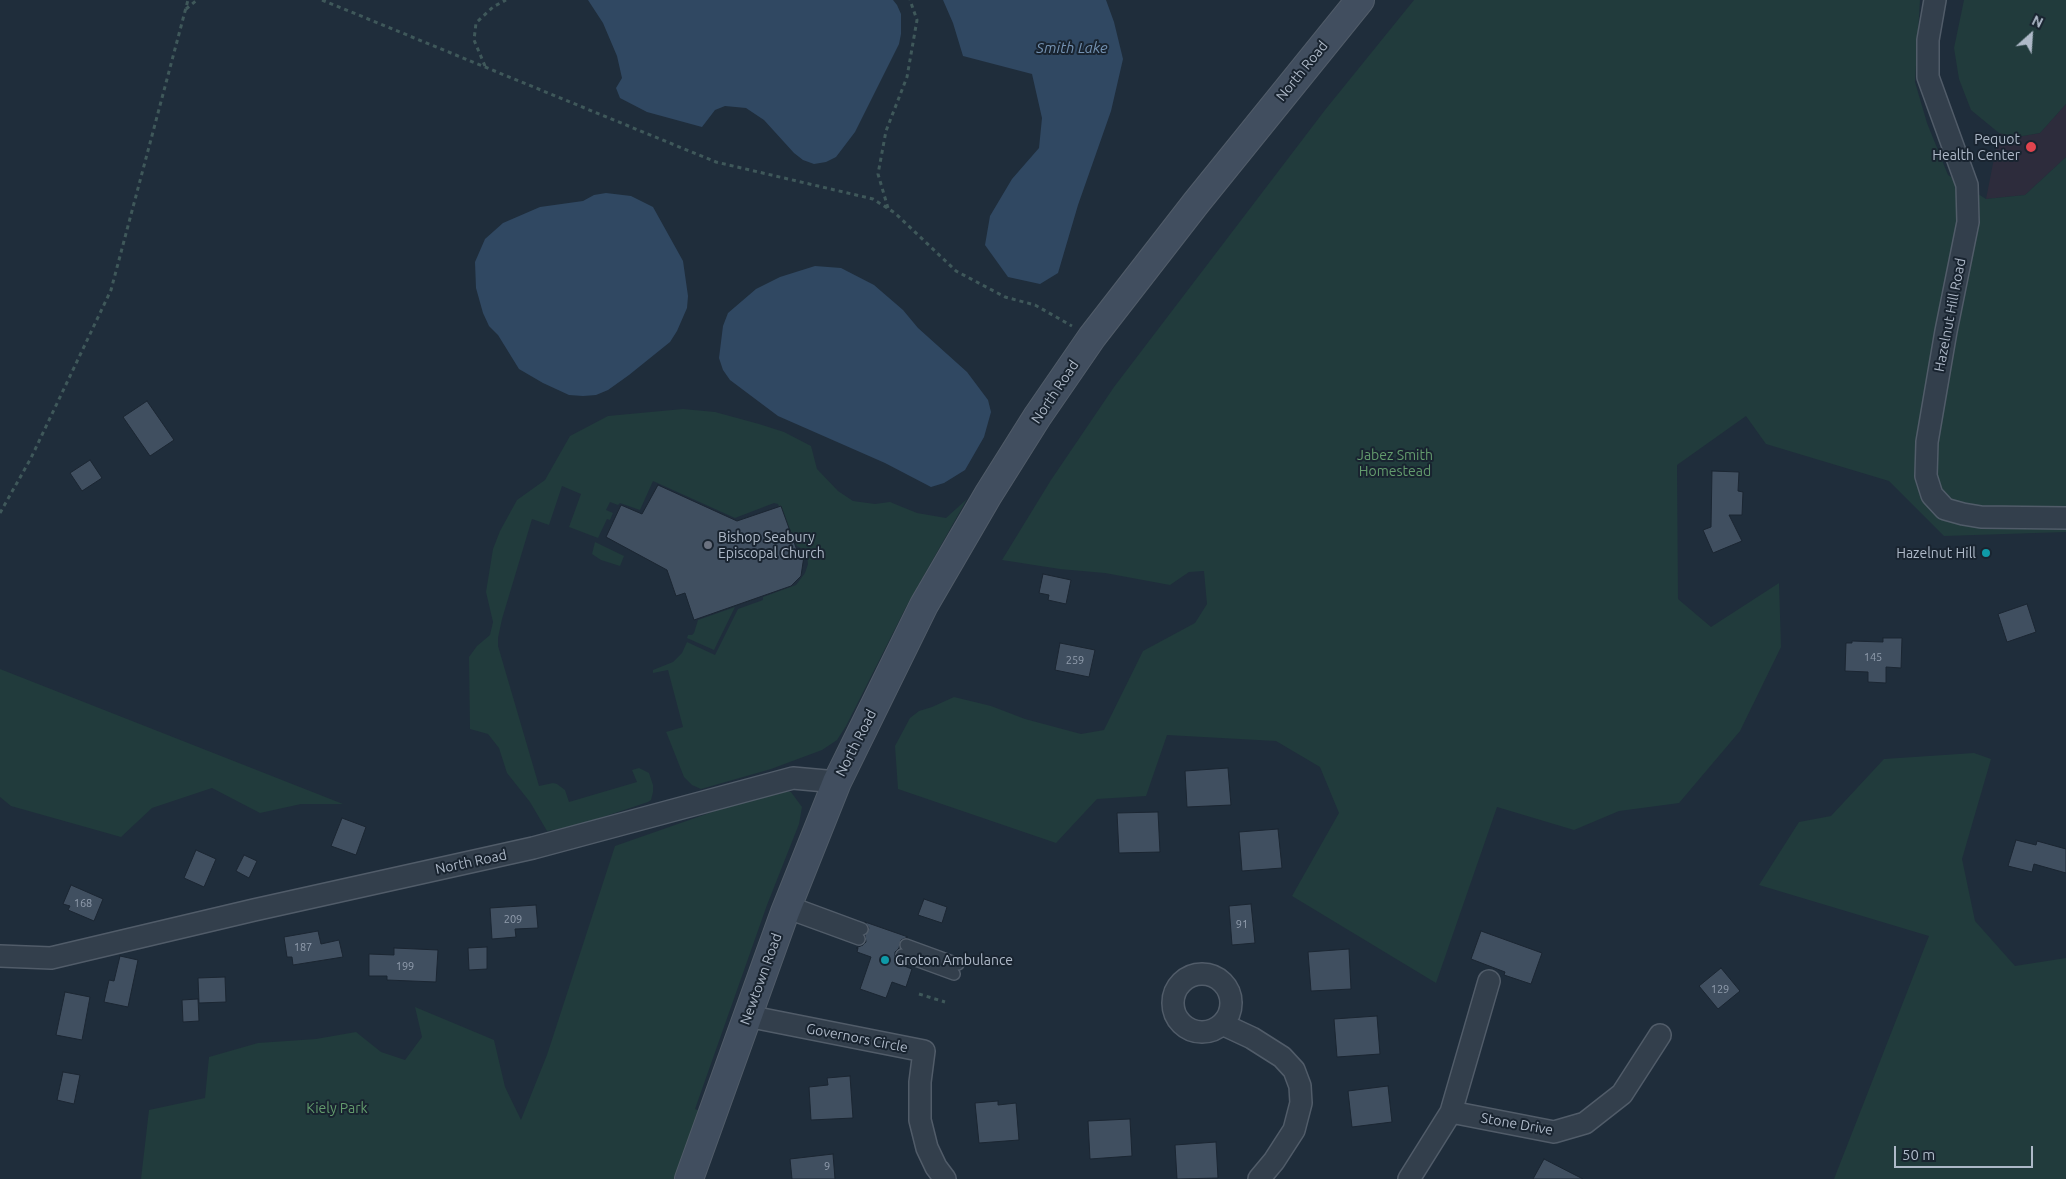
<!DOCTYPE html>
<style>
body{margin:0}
#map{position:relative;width:2066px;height:1179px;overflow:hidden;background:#1f2d3b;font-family:Ubuntu,sans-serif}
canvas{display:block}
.north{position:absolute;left:2006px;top:10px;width:50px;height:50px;-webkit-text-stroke:4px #192430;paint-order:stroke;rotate:26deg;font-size:14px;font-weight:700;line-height:20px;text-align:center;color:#aeb9c8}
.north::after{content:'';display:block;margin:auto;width:18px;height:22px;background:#aeb9c8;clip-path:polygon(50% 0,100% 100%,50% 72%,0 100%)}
.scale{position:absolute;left:1894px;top:1146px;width:139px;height:22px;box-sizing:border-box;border:2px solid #aeb9c8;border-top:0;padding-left:6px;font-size:15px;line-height:18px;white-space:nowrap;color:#aeb9c8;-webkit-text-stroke:4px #192430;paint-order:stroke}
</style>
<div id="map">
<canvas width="2066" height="1179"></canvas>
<div class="north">N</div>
<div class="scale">50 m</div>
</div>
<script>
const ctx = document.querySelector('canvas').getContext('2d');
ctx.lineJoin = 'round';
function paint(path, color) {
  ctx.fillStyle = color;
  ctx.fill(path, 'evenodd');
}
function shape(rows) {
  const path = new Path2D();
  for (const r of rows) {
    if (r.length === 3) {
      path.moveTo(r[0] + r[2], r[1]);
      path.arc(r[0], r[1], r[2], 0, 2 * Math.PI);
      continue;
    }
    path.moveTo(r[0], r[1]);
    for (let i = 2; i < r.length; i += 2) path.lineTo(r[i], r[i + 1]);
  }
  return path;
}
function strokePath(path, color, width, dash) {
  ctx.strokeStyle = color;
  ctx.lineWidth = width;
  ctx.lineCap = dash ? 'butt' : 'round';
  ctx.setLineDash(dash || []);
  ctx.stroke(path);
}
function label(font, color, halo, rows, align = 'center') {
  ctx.font = font + ' Ubuntu,sans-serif';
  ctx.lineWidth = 4;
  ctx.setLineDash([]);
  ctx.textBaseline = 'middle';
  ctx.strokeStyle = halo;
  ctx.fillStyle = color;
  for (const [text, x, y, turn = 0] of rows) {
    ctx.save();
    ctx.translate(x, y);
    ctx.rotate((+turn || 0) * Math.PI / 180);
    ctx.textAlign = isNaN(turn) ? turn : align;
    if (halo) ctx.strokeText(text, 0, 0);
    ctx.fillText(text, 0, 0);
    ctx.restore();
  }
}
const medical = shape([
 [2066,104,2066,157,2025,195,1986,199,1999,133,2017,137,2040,133]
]);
const green = shape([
 [1414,0,1920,0,1915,82,1927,123,1948,175,1986,199,2025,195,2066,157,2066,532,1944,536,1889,481,1766,444,1746,416,1677,465,1678,599,1711,627,1779,583,1781,647,1740,731,1679,803,1619,811,1574,830,1497,807,1436,983,1292,896,1339,813,1320,767,1276,741,1167,735,1146,796,1097,799,1056,843,898,789,895,746,910,718,919,711,932,707,954,697,991,706,1025,719,1081,734,1104,730,1143,651,1195,623,1207,604,1204,571,1189,572,1170,585,1105,573,1060,569,1002,560,1051,480,1114,387,1325,110],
 [1964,0,2066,0,2066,104,2040,133,2017,137,1999,133,1971,110,1959,79,1954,48],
 [683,409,715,412,759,424,784,432,811,446,817,469,838,491,853,501,875,504,890,502,917,513,946,518,967,499,906,607,846,726,837,740,822,750,771,769,701,789,692,785,684,777,667,734,666,732,683,727,668,670,653,673,653,670,673,662,682,653,687,642,715,655,738,609,763,600,763,597,796,585,805,573,808,564,807,556,804,550,797,546,778,504,774,503,735,518,653,481,640,510,620,503,618,505,610,502,606,510,613,513,610,520,607,519,598,538,569,527,581,494,562,486,549,525,532,519,502,619,498,638,498,646,539,786,553,783,557,784,565,790,569,802,637,782,632,770,639,768,649,773,653,785,653,792,651,800,648,802,576,826,547,831,530,802,507,773,499,748,488,734,470,729,469,657,477,646,490,635,493,622,486,592,493,549,500,531,517,500,545,480,570,436,608,416],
 [595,542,624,556,620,566,601,560,592,554],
 [735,607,714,650,687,638,688,635,692,635,694,633,698,620],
 [0,669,343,804,301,804,260,813,212,788,152,808,121,837,11,806,0,797],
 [1974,753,1991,759,1962,859,1975,921,2015,966,2066,958,2066,1179,1834,1179,1929,936,1759,885,1799,822,1831,816,1884,759],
 [775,790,791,792,802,807,799,824,767,905,695,1109,706,1113,683,1179,141,1179,149,1110,205,1098,209,1057,258,1043,316,1039,356,1032,381,1052,405,1060,422,1037,415,1007,494,1040,505,1087,521,1120,547,1055,615,846]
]);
const water = shape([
 [588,0,893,0,897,5,901,14,901,34,899,44,855,132,836,157,826,162,814,164,803,160,794,153,764,120,746,108,725,106,715,110,702,127,647,112,620,98,616,88,622,78,617,56,603,23],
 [943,0,1106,0,1114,22,1123,59,1111,111,1078,205,1058,273,1040,284,1008,277,985,245,990,216,1012,179,1039,148,1042,118,1032,74,963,56,953,23],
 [606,193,631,196,653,207,683,261,688,296,687,308,677,331,670,342,629,375,608,390,596,395,583,396,569,395,543,383,519,369,498,335,489,326,483,313,476,288,475,262,485,239,503,223,540,207,583,201,594,195],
 [815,266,841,268,874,285,903,310,918,328,967,372,988,400,991,412,984,437,965,470,944,483,931,487,885,463,778,416,730,380,723,370,719,358,723,326,728,313,756,289,780,277]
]);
const building = shape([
 [147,401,174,440,150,456,123,417,147,401],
 [90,460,102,478,82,491,70,473,90,460],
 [1712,471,1739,472,1738,491,1743,492,1742,515,1729,515,1742,541,1713,553,1703,530,1711,527,1712,471],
 [658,485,737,521,781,506,798,553,804,556,801,576,791,586,694,620,685,593,676,596,667,570,606,537,621,505,642,514,658,485],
 [1043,574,1071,580,1066,604,1048,600,1049,595,1039,593,1043,574],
 [2027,604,2036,632,2007,642,1998,614,2027,604],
 [1883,638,1902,638,1901,668,1886,667,1886,683,1868,682,1868,672,1845,671,1846,643,1852,643,1852,641,1883,642,1883,638],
 [1060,643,1095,650,1089,677,1055,670,1060,643],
 [1228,768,1231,805,1187,807,1185,771,1228,768],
 [1158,812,1160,852,1119,853,1117,813,1158,812],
 [342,818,366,827,356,855,331,846,342,818],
 [1278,829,1282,868,1242,871,1239,832,1278,829],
 [2016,840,2036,845,2037,841,2066,849,2066,873,2034,864,2032,872,2008,866,2016,840],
 [196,850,216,859,204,887,184,878,196,850],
 [244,855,257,861,249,878,236,871,244,855],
 [71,885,103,899,94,921,68,910,70,906,63,904,71,885],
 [924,899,947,907,942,923,918,915,924,899],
 [1251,904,1255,943,1232,945,1229,906,1251,904],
 [536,905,538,928,515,929,516,937,492,939,490,908,536,905],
 [865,922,908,937,901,940,899,948,895,952,895,956,899,962,899,964,912,969,906,987,892,982,886,998,860,989,871,957,857,952,858,948,856,948,863,945,866,942,865,935,869,928,865,922],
 [318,931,321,944,339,940,343,957,293,965,292,957,287,957,284,937,318,931],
 [1481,931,1542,953,1531,984,1504,975,1505,972,1471,959,1481,931],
 [487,947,487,969,469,970,468,948,487,947],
 [394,948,438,950,436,982,387,980,387,976,369,976,369,954,394,955,394,948],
 [1349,949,1351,989,1311,991,1308,952,1349,949],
 [120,956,138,960,128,1007,104,1002,109,980,114,981,120,956],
 [1721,968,1740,991,1718,1009,1699,986,1721,968],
 [225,977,226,1002,199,1003,198,978,225,977],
 [65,992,90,997,82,1040,56,1035,65,992],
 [198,999,199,1021,183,1022,182,1000,198,999],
 [1377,1016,1380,1054,1337,1057,1334,1019,1377,1016],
 [63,1072,80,1075,74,1104,57,1100,63,1072],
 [850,1076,853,1118,811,1120,809,1087,828,1085,827,1078,850,1076],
 [1388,1086,1392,1122,1352,1127,1348,1091,1388,1086],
 [998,1101,998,1105,1016,1103,1019,1140,979,1143,975,1103,998,1101],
 [1130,1119,1132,1156,1090,1159,1088,1121,1130,1119],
 [1216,1142,1218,1178,1177,1179,1175,1145,1216,1142],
 [833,1154,835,1179,792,1179,790,1159,833,1154],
 [1544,1159,1583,1179,1533,1179,1544,1159]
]);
const path = shape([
 [322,0,716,162,873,199,895,213,956,271,1005,297,1035,305,1072,326],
 [186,9,197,0],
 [485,66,474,40,476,23,493,7,506,0],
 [888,208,878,174,886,131,907,77,917,20,910,0],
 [0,513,31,458,111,290,188,0],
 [919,994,945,1002]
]);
const lane = shape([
 [789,902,862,929],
 [785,912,859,939],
 [906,945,958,964],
 [902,955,954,974]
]);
const street = shape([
 [1935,0,1928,40,1928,77,1967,185,1968,222,1946,331,1927,442,1926,476,1932,495,1945,509,1963,514,1981,517,2066,518],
 [0,956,51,958,254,910,533,848,793,778,837,782],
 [1202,1003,29],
 [747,1016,924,1051,920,1082,920,1120,927,1148,936,1167,945,1179],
 [1222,1024,1252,1038,1282,1057,1294,1070,1300,1086,1301,1103,1294,1130,1274,1161,1259,1179],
 [1451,1112,1554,1132,1585,1123,1622,1094,1660,1035],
 [1409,1179,1451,1112,1489,981]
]);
const secondary = shape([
 [689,1179,785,912,837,782,924,605,988,495,1037,417,1092,337,1196,203,1360,0]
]);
const markers = [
 [2031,147,6,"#e0444e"],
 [708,545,5,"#6b7280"],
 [1986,553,5,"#0f9aa8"],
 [885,960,5,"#0f9aa8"]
];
const numberNames = [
 ["145",1873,657],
 ["259",1075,660],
 ["168",83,903],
 ["209",513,919],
 ["91",1242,924],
 ["187",303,947],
 ["199",405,966],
 ["129",1720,989],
 ["9",827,1166]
];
const streetNames = [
 ["North Road",1302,71,-51],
 ["Hazelnut Hill Road",1950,315,-79],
 ["North Road",1055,392,-56],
 ["North Road",856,743,-63],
 ["North Road",471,862,-12],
 ["Newtown Road",761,979,-70],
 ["Governors Circle",857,1038,11],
 ["Stone Drive",1517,1124,10]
];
const poiNames = [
 ["Pequot",2020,139],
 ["Health Center",2020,155],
 ["Bishop Seabury",718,537,"left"],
 ["Episcopal Church",718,553,"left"],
 ["Hazelnut Hill",1976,553],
 ["Groton Ambulance",895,960,"left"]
];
const parkNames = [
 ["Jabez Smith",1395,455],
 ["Homestead",1395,471],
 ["Kiely Park",337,1108]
];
const waterNames = [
 ["Smith Lake",1072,48]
];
paint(medical, '#2d2c3c');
paint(green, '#213b3c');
paint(water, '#304862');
paint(building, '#404f60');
strokePath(building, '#1b2632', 1);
strokePath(lane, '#515c69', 14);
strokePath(street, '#515c69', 24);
strokePath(secondary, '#515c69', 30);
strokePath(path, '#3f585a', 3, [4, 4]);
strokePath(lane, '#333f4c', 11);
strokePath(street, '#333f4c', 21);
strokePath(secondary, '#414e5f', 28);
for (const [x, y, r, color] of markers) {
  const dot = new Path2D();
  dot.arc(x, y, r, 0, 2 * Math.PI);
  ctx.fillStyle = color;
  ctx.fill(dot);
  strokePath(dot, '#192430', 2);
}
label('11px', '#929eae', null, numberNames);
label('14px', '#aeb9c8', '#192430', streetNames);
label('14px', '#aeb9c8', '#192430', poiNames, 'right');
label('14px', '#639b6d', '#192430', parkNames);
label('italic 15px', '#7492b2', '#192430', waterNames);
</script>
